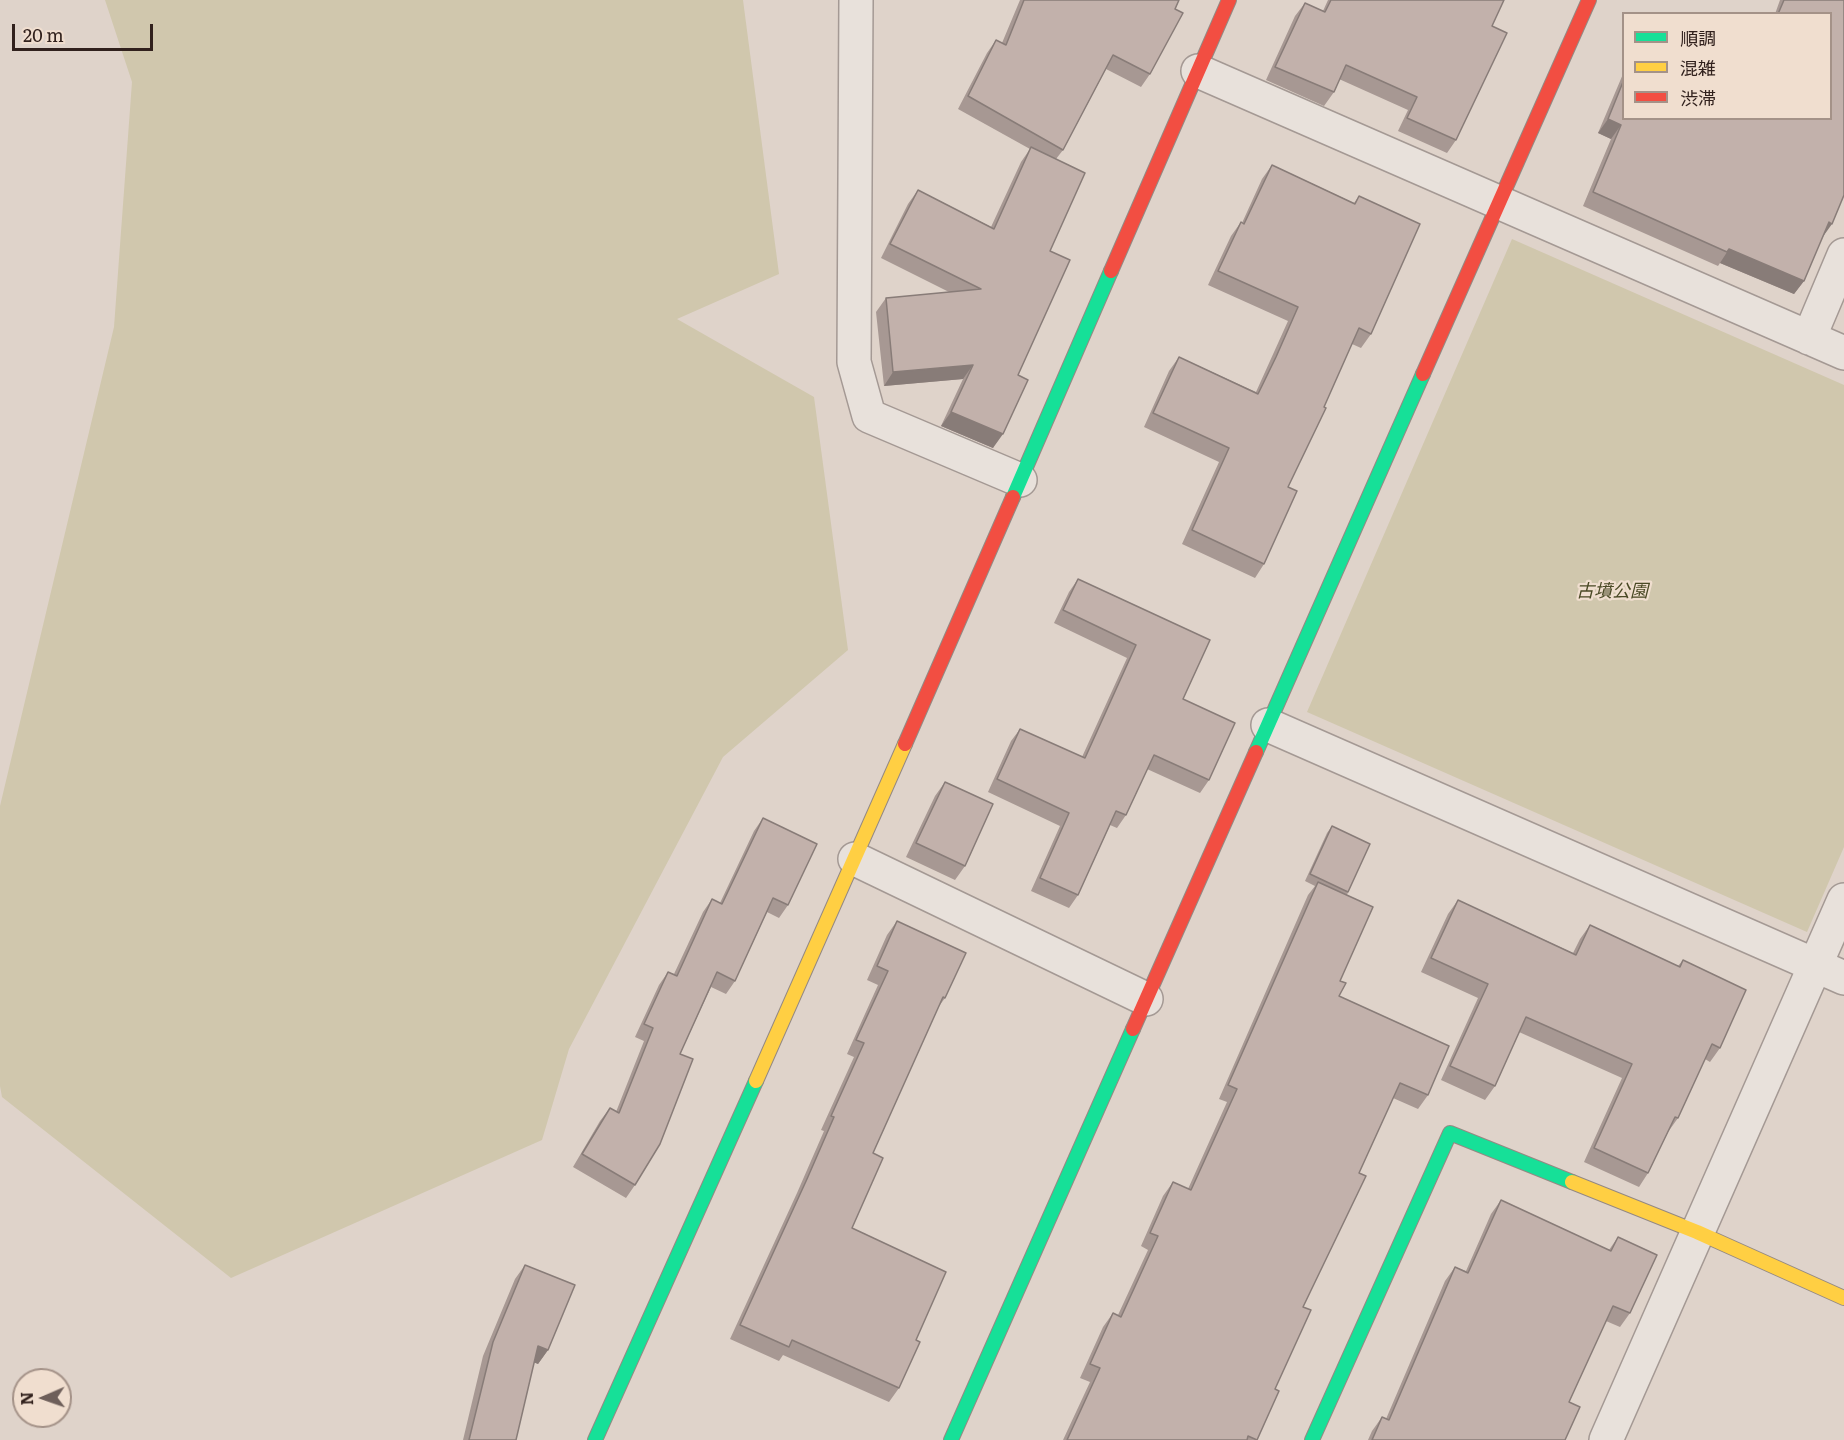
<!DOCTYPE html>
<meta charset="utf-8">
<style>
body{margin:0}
#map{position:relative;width:1844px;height:1440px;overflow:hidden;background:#dfd3ca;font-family:Literata,"Noto Sans JP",serif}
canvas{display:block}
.legend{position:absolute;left:1622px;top:12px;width:210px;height:108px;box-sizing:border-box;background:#f0decf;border:2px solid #a49288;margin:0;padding:8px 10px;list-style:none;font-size:18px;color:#31211d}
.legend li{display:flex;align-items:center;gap:12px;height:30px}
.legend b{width:30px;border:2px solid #a49288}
.north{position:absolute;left:12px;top:1368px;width:60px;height:60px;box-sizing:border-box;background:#f0decf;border:2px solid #a49288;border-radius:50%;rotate:268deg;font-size:16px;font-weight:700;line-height:24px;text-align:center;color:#31211d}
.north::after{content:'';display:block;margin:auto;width:21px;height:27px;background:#6e5f5a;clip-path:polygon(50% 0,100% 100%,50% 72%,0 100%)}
.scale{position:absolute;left:12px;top:24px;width:141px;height:27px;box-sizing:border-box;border:3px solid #31211d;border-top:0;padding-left:8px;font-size:18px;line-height:21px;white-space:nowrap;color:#31211d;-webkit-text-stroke:4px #f0decf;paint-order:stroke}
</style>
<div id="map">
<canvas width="1844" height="1440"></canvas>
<ul class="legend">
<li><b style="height:8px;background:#16e098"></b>順調</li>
<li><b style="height:8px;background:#ffcf43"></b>混雑</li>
<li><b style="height:8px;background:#f24e42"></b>渋滞</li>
</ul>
<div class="north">N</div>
<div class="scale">20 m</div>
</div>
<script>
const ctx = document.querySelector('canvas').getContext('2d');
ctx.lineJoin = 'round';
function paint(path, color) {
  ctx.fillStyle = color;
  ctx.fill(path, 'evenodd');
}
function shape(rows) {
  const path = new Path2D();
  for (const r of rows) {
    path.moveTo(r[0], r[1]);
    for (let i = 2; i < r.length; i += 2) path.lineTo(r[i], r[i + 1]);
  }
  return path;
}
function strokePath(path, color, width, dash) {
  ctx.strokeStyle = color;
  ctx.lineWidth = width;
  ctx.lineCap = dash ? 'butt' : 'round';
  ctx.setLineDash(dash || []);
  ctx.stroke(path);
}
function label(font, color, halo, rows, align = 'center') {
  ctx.font = font + ' Literata,"Noto Sans JP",serif';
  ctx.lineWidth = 4.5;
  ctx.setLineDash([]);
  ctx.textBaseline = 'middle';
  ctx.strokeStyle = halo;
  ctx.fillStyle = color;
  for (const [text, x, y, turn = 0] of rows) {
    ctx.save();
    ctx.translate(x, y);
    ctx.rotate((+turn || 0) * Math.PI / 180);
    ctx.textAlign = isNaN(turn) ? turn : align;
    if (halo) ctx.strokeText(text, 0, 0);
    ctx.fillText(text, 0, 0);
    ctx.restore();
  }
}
const green = shape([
 [105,0,743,0,779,274,677,319,814,397,848,650,723,757,569,1049,542,1140,231,1278,2,1097,0,1086,0,806,114,327,132,82],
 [1512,239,1844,385,1844,847,1807,932,1307,712]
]);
const street = shape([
 [856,0,854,362,869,416,1020,480],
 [1198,71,1844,353],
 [1809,338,1844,255],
 [1268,725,1844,978],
 [855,859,1146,999],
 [1606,1440,1844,900]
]);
const fast = shape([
 [1013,497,1111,271],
 [1256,752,1423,374],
 [595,1440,756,1081],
 [951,1440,1133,1029],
 [1312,1440,1450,1133,1572,1182]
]);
const slow = shape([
 [756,1081,905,744],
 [1572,1182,1697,1232,1844,1298]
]);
const jam = shape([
 [1111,271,1229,0],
 [1423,374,1589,0],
 [905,744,1013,497],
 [1133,1029,1256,752]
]);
const wall = shape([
 [1020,0,1179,0,1150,74,1141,87,1106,69,1063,150,1056,159,1050,251,1018,375,993,448,941,426,963,379,884,386,876,312,886,298,949,292,881,258,908,204,918,190,991,227,1021,162,1030,149,958,109,987,53,996,40,1002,43],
 [1328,0,1504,0,1492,26,1456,140,1447,153,1398,131,1408,110,1339,79,1334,92,1324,106,1266,80,1295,16,1305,3,1323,11],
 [1780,0,1844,0,1822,238,1804,281,1794,294,1720,263,1718,266,1583,206,1611,139,1598,133,1623,74,1623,118,1830,118,1830,14,1775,14],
 [1272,165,1354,203,1359,196,1371,334,1361,348,1352,344,1288,487,1264,564,1255,578,1182,544,1219,462,1144,427,1169,371,1179,357,1256,392,1288,321,1208,285,1231,236,1241,222,1242,223,1262,179],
 [1078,579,1210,640,1183,699,1209,780,1200,793,1147,769,1126,815,1117,828,1110,825,1078,895,1069,908,1031,891,1060,826,988,792,1011,741,1020,729,1082,757,1127,658,1054,623,1069,592],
 [945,782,965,866,955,880,906,857,935,796],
 [763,818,788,905,779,918,767,912,735,981,726,994,711,987,680,1054,635,1185,626,1198,573,1167,600,1121,610,1108,616,1112,644,1041,635,1037,659,985,668,972,674,974,703,912,712,899,720,903,754,831],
 [1332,826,1348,892,1347,895,1340,981,1339,996,1428,1095,1418,1109,1393,1098,1359,1173,1303,1307,1257,1440,1063,1440,1090,1382,1080,1378,1103,1327,1113,1313,1118,1315,1148,1250,1141,1246,1163,1196,1173,1182,1188,1189,1227,1102,1219,1099,1308,895,1315,886,1305,881,1327,833],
 [1458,900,1573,953,1580,939,1590,925,1678,966,1683,960,1720,1048,1710,1062,1705,1059,1678,1118,1668,1132,1648,1173,1639,1187,1584,1162,1622,1078,1519,1032,1495,1086,1485,1100,1441,1080,1478,998,1421,972,1448,914],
 [897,921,945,998,937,1009,873,1153,852,1228,916,1340,899,1388,889,1402,783,1355,779,1361,730,1339,797,1193,824,1131,821,1130,854,1057,847,1054,878,985,867,980,887,935],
 [1501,1200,1609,1250,1618,1237,1630,1313,1620,1327,1606,1321,1569,1402,1565,1440,1368,1440,1372,1431,1382,1417,1386,1419,1445,1281,1455,1267,1466,1271,1491,1214],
 [525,1265,548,1350,538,1364,534,1362,516,1440,463,1440,483,1356,515,1279]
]);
const shadedWall = shape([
 [1608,119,1621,125,1611,139,1598,133],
 [1829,222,1832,224,1822,238],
 [1729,249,1804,281,1794,294,1720,263],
 [973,365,963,379,884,386,893,372],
 [951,412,1003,434,993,448,941,426],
 [538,1346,548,1350,538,1364,528,1360]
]);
const building = shape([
 [1024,0,1179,0,1175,9,1183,13,1150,74,1113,55,1063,150,968,96,996,40,1006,45,1024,0],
 [1331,0,1504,0,1492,26,1507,33,1456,140,1407,118,1417,97,1346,65,1334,92,1275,67,1305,3,1325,12,1331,0],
 [1784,0,1844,0,1844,195,1832,224,1829,222,1804,281,1729,249,1727,252,1593,192,1621,125,1608,119,1623,82,1623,118,1830,118,1830,14,1778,14,1784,0],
 [1031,147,1085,173,1050,251,1070,260,1018,375,1028,380,1003,434,951,412,973,365,893,372,886,298,981,289,890,244,918,190,994,229,1031,147],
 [1272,165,1355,204,1359,196,1420,224,1371,334,1359,328,1324,407,1326,408,1288,487,1297,491,1264,564,1192,530,1229,448,1153,413,1179,357,1258,394,1276,357,1298,307,1218,271,1241,222,1244,224,1272,165],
 [1078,579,1210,640,1183,699,1235,723,1209,780,1154,755,1126,815,1116,811,1078,895,1040,878,1069,813,997,779,1020,729,1085,758,1136,645,1063,610,1078,579],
 [945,782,993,804,965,866,916,843,945,782],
 [763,818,817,844,788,905,773,898,735,981,717,972,680,1054,693,1059,660,1144,635,1185,582,1154,610,1108,619,1113,653,1028,644,1024,668,972,677,976,712,899,722,904,763,818],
 [1332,826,1370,844,1348,892,1310,874,1332,826],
 [1318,882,1373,907,1340,981,1346,983,1339,996,1449,1046,1428,1095,1400,1083,1359,1173,1366,1176,1303,1307,1311,1310,1275,1389,1279,1391,1257,1440,1248,1436,1247,1440,1067,1440,1100,1368,1090,1364,1113,1313,1121,1317,1158,1236,1150,1233,1173,1182,1191,1190,1237,1089,1228,1085,1318,882],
 [1458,900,1576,955,1590,925,1680,967,1683,960,1746,990,1720,1048,1712,1044,1678,1118,1675,1117,1648,1173,1594,1148,1632,1064,1526,1017,1495,1086,1450,1066,1488,984,1431,958,1458,900],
 [897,921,966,953,945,998,943,997,873,1153,883,1158,852,1228,946,1272,916,1340,920,1342,899,1388,792,1340,789,1347,740,1325,807,1179,834,1117,831,1116,864,1043,856,1040,888,971,877,966,897,921],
 [1501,1200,1611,1251,1618,1237,1657,1255,1630,1313,1613,1306,1569,1402,1580,1407,1565,1440,1372,1440,1382,1417,1389,1420,1455,1267,1468,1273,1501,1200],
 [525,1265,575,1285,548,1350,538,1346,516,1440,469,1440,493,1342,525,1265]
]);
const parkNames = [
 ["古墳公園",1612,592]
];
paint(green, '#d0c7ad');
strokePath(street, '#a49994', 36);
strokePath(fast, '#948983', 16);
strokePath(slow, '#948983', 16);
strokePath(jam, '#948983', 16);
strokePath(street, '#e8e1db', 33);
strokePath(fast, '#16e098', 14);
strokePath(slow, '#ffcf43', 14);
strokePath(jam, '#f24e42', 14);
paint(wall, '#a79893');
paint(shadedWall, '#887c78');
paint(building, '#c2b1ab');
strokePath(building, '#887c78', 1.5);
label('italic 18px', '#4b4a26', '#f0decf', parkNames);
</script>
